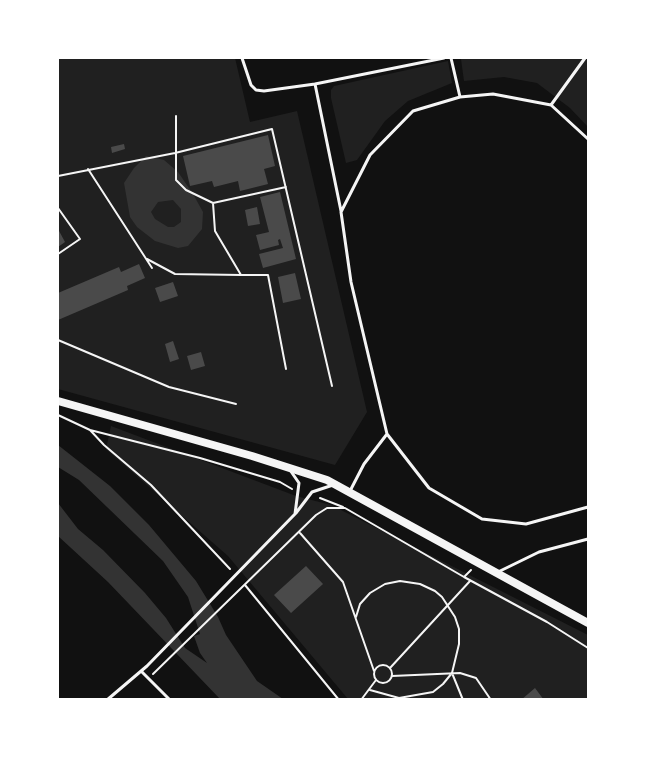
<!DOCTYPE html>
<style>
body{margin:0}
#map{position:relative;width:646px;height:757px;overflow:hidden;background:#111;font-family:"Fira Sans",sans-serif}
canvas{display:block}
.frame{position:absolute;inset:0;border:59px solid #fff;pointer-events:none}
</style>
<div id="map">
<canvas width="646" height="757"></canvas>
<div class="frame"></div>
</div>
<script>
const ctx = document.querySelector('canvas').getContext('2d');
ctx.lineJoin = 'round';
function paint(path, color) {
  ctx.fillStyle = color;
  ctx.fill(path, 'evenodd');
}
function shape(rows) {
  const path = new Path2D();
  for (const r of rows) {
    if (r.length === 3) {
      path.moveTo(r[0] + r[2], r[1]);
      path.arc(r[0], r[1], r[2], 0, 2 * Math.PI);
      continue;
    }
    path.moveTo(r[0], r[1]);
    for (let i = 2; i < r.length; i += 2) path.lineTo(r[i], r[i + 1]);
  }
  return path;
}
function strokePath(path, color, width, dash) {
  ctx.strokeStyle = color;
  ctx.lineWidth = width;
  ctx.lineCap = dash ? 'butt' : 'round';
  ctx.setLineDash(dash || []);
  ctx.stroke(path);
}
const green = shape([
 [58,58,235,58,250,122,297,111,367,412,335,465,58,389],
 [470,58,588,58,588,127,570,108,537,83,504,77,464,81,461,59],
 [448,61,452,83,408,101,385,121,357,160,346,163,331,98,331,90,334,86],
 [111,426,296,496,331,505,588,635,588,699,348,699,228,556,106,449]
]);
const water = shape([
 [146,156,164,160,178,172,193,194,203,212,202,229,188,246,178,248,155,241,137,227,130,217,124,183,134,168],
 [173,200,181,209,181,222,174,227,168,227,155,219,151,212,158,202],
 [58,445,110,486,149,525,196,581,218,617,226,635,257,681,283,699,220,699,108,582,58,536,58,503,78,529,103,550,145,593,166,618,185,648,207,663,200,653,194,636,200,634,188,597,163,561,79,480,58,467]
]);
const building = shape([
 [268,135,275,166,264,169,268,184,240,191,238,181,214,187,212,181,190,186,183,156],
 [124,144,125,149,112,153,111,147],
 [280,192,296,259,263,268,259,254,283,248,280,239,278,240,279,245,260,250,256,235,269,232,260,197],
 [257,207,260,224,248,226,245,210],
 [58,229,65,242,58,247],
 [139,264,145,278,127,286,128,290,58,320,58,293,119,267,121,272],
 [295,273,301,299,283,303,278,277],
 [173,282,178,296,160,302,155,288],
 [173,341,179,359,170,362,165,344],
 [201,352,205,366,191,370,187,356],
 [306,566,323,584,291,613,274,595],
 [535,688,544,700,521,700]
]);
const path = shape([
 [176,116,176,180,186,190,213,203,286,187],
 [88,169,152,268],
 [58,176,175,153,272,129,332,386],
 [213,203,215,231,241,275,268,275,286,369],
 [58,208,80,239,58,254],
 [147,259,175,274,241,275],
 [58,340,169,387,236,404],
 [58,415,90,430,104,445,151,485,230,569],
 [90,430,200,458,280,482,292,489],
 [320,498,343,507],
 [300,533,343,582,374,671],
 [464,577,471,570],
 [245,585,339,700],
 [356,617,360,604,370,593,385,584,400,581,420,584,435,591,442,597,455,617,459,629,459,644,452,673,443,684,433,692,399,698,370,690],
 [383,674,9],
 [390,668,470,581],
 [452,673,463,700],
 [153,674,316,515,327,508,345,508,464,577,547,622,588,648],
 [392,676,460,673,476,678,491,700],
 [361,700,376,680]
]);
const service = shape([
 [242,58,251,85,256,90,264,91,315,84,444,58],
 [451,58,460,97],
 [585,58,551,105,493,94,460,97,413,111,370,155,341,212,351,282,387,434,429,488,482,519,526,524,588,507],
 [315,84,341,211],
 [551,105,588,139],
 [350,491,364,464,387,434],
 [296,513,312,492,333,485],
 [498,572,539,552,588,539],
 [141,671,170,700],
 [107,700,147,666,295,514,299,483,290,470]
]);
const tertiary = shape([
 [58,401,252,456,327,480,588,623]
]);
paint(green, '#202020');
paint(water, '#333');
paint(building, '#4a4a4a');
strokePath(path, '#f5f5f5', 2);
strokePath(service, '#f5f5f5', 3);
strokePath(tertiary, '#f5f5f5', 8);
</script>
